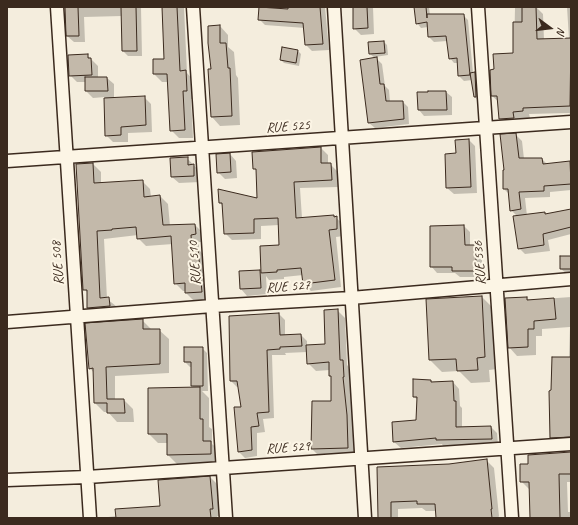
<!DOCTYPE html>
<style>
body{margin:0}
#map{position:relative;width:578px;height:525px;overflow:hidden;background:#f4eddd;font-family:Caveat,sans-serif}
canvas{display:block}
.frame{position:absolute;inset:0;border:8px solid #3b2a1e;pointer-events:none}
.north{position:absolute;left:530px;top:8px;width:40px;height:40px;-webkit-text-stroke:3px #fcf5e5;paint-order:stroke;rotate:105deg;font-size:11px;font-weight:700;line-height:16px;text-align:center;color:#3b2a1e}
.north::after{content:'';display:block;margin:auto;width:14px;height:18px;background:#3b2a1e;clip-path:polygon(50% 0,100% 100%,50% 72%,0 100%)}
</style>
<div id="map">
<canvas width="578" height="525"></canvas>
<div class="frame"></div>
<div class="north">N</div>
</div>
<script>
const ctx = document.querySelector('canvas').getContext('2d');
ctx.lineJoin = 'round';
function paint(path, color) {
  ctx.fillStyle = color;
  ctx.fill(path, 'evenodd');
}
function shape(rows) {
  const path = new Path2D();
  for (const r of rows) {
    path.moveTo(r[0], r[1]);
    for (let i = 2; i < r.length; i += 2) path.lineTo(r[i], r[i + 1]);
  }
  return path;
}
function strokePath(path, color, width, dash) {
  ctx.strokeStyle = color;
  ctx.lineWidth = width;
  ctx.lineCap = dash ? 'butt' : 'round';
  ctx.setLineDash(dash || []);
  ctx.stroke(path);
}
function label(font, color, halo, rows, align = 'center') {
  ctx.font = font + ' Caveat,sans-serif';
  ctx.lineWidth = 4;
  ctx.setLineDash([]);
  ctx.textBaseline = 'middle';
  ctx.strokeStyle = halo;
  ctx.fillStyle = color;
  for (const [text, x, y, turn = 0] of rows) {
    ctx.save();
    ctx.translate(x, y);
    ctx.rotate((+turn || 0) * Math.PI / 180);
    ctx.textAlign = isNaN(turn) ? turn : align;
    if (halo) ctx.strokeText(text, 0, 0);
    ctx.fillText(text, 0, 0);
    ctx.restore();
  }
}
const shadow = shape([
 [66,7,141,7,142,56,128,56,123,51,122,16,84,17,85,42,74,42,67,36],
 [163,7,184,7,187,73,193,80,194,99,191,99,193,138,179,138,171,130,169,82,162,82,154,74,154,60,166,60],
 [269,7,325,7,329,50,312,51,306,45,305,28,265,25,259,19,269,9],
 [354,7,373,7,374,34,361,35,354,28],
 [415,7,429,7,430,15,463,15,468,20,473,73,478,76,478,100,475,97,472,80,464,81,459,76,458,63,454,63,450,58,447,41,434,42,429,37,428,27,421,28,417,23],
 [536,7,543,14,544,40,569,39,567,7,571,7,571,114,569,113,529,114,530,118,520,119,521,125,507,126,500,119,499,102,492,96,495,70,514,54,515,8],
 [220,26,228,35,228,47,234,52,236,75,238,78,240,125,220,126,212,117,209,70,212,70],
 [384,42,387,45,388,55,375,57,382,64,385,86,389,90,390,102,403,102,408,107,409,124,375,128,369,123,375,58,370,54],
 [283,48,298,51,301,54,299,66,284,63,281,60],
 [87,55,98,66,98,78,107,78,114,84,114,99,144,97,151,104,152,132,128,133,128,142,113,142,106,135,105,97,93,98,86,91,86,82,77,82,70,75],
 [446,92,452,97,452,115,424,116,419,110],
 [515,134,522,141,524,159,542,159,547,164,571,162,571,190,550,192,550,197,525,198,527,216,545,213,546,215,571,210,571,234,548,240,550,251,525,254,519,248,518,217,511,210,509,194,504,189],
 [469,140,475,146,477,193,454,194,447,188,457,154],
 [321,148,328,155,328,164,330,164,337,171,338,187,300,188,302,218,334,216,343,224,344,236,336,237,341,287,311,291,304,284,303,275,284,277,284,279,269,280,266,276,267,294,247,296,241,289,240,272,259,271,262,274,261,247,280,246,279,225,261,226,261,239,232,240,225,233,223,206,220,203,258,199,257,171,254,168,253,153],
 [230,154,236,161,237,178,225,179,218,172],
 [187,158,200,172,200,182,179,183,172,177],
 [93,164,101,172,101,183,142,181,150,189,151,197,160,196,168,204,170,226,195,225,203,233,203,242,199,242,199,250,206,257,209,300,194,301,186,293,186,291,183,291,175,283,173,244,146,246,138,238,138,235,104,239,107,299,116,306,117,314,96,316,88,308,88,293,84,289],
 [464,226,470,232,470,246,475,246,482,252,482,277,460,277,455,273,437,273,431,266],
 [571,257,571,274,567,274,561,269],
 [482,297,494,309,497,369,489,370,490,382,471,383,459,371,442,372,430,360],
 [571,297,571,445,560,446,551,437,569,358,570,327,542,329,542,336,536,336,536,355,517,356,509,347,527,298,529,300],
 [337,310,345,318,347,365,351,369,352,384,350,384,354,423,355,456,320,457,312,449,313,402,332,402,332,377,330,376,330,370,316,371,308,363,307,352,285,353,286,355,272,355,274,418,263,419,265,432,257,433,257,456,245,458,239,452,235,408,242,407,239,387,237,387,231,381,230,317,279,314,285,320,285,336,301,335,307,341,307,346,326,345],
 [142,320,151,329,159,330,169,339,169,373,115,376,115,400,124,400,133,409,134,422,117,422,108,412,104,412,95,403,94,373,90,368],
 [202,348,207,353,208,391,202,391,209,398,209,427,212,429,212,444,220,451,220,463,177,464,168,455,168,443,158,443,149,434,195,388,192,386,192,367,190,367,185,362],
 [430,380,433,383,453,382,459,389,460,406,462,408,462,428,491,427,497,433,498,445,443,446,442,444,401,448,394,442,417,421,418,400,414,397],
 [571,453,571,482,567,482,568,512,571,512,571,518,531,518,530,490,521,481,529,465],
 [486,460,494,468,499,516,498,518,437,518,437,511,426,511,422,508,398,509,398,518,379,518,378,468,449,465],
 [210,477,218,485,220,516,217,516,218,518,99,518,126,515,161,507]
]);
const building = shape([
 [65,7,78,7,79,36,66,36,65,7],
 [121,7,136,7,137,51,122,51,121,7],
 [162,7,177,7,180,71,186,70,187,91,183,91,185,130,170,131,167,74,153,74,153,59,164,59,162,7],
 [259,7,288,9,288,7,320,7,323,44,305,45,303,23,258,20,259,7],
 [353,7,367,7,368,28,353,29,353,7],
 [414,7,426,7,427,18,427,14,464,14,470,75,458,76,457,58,449,59,446,36,428,37,427,22,416,24,414,7],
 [522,7,536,7,537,39,571,38,570,106,523,108,523,111,513,112,514,118,499,119,497,96,491,96,490,70,494,69,493,54,513,53,513,22,522,22,522,7],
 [220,25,220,43,226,43,228,68,230,68,232,116,211,117,208,69,211,69,208,43,208,26,220,25],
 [384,41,385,53,369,54,368,42,384,41],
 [282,47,298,50,296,63,280,60,282,47],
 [88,54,88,58,91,58,92,75,69,76,68,55,88,54],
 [377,57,380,84,384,84,386,101,403,101,404,119,368,123,360,60,377,57],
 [475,72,476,97,474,97,470,73,475,72],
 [85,77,107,77,108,91,85,91,85,77],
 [428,91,446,91,447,110,418,110,417,92,428,92,428,91],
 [145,96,146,125,121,127,121,135,105,136,104,98,145,96],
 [516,133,519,158,542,158,543,164,570,161,571,184,544,186,544,191,519,192,521,209,510,211,508,189,503,189,503,170,504,170,500,134,516,133],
 [469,139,471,187,446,188,445,154,456,153,455,140,469,139],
 [321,147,321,163,331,163,332,180,294,182,296,218,334,215,334,217,337,216,337,229,329,230,335,280,303,284,301,268,277,270,277,272,261,273,260,246,279,245,278,218,254,219,254,233,224,234,222,203,219,203,218,189,257,198,256,169,253,169,252,152,321,147],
 [230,153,231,172,217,173,216,154,230,153],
 [188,157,188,165,194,164,194,176,171,177,170,158,188,157],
 [93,163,94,183,143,180,144,197,160,195,163,225,195,224,196,234,191,235,192,248,198,248,202,292,185,293,185,283,174,284,171,236,137,239,136,227,112,229,112,230,97,231,100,298,109,297,110,306,87,308,87,290,83,290,76,164,93,163],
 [571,209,571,227,543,234,544,245,518,249,513,216,545,212,545,214,571,209],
 [464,225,465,245,476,245,476,271,452,271,452,267,430,267,430,226,464,225],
 [560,256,571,256,571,269,560,269,560,256],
 [260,270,261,288,240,289,239,271,260,270],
 [482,296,485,357,477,358,478,370,457,371,456,359,429,360,426,299,482,296],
 [527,297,527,300,554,298,556,319,534,321,534,329,528,329,528,347,508,348,505,298,527,297],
 [338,309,340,360,343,360,344,377,343,377,347,415,348,448,311,449,312,401,331,401,331,376,329,376,329,362,307,364,306,345,325,344,324,310,338,309],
 [279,313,280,335,301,334,302,346,280,347,280,349,267,350,269,412,257,413,259,426,251,427,252,450,238,452,234,407,241,407,237,381,230,381,229,316,279,313],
 [143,319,143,329,160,329,160,364,106,367,107,399,124,399,125,413,107,413,107,403,94,403,93,368,89,369,85,323,143,319],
 [184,347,203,347,203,386,191,386,191,362,184,362,184,347],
 [552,357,571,357,571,437,550,438,549,391,551,390,552,357],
 [413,379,431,380,431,382,453,381,454,401,456,401,456,427,491,426,492,439,436,440,436,438,393,442,392,422,416,420,417,397,413,397,413,379],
 [200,387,200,419,203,419,203,441,211,441,211,454,167,455,167,434,148,434,148,388,200,387],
 [571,452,571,474,559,474,560,518,530,518,529,482,520,482,520,464,528,464,528,455,571,452],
 [487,459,492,509,491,509,492,518,436,518,435,504,417,504,417,501,391,502,391,518,378,518,377,467,449,464,487,459],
 [210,476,213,509,210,509,211,518,116,518,115,509,160,506,158,480,210,476]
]);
const minor = shape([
 [57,7,90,518],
 [193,7,226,518],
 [334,7,365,518],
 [478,7,512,518],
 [7,161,571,122],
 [7,322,212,306,351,298,571,279],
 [7,480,87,477,223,468,571,444]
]);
const streetNames = [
 ["RUE 525",288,127,-4],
 ["RUE 508",58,263,-94],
 ["RUE 510",195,263,-94],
 ["RUE 536",480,263,-94],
 ["RUE 527",288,287,-4],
 ["RUE 529",288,448,-4]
];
paint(shadow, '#0003');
paint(building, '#c3b9aa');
strokePath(building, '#3b2a1e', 1);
strokePath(minor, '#3b2a1e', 15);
strokePath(minor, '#fcf5e5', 12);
label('14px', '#3b2a1e', '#fcf5e5', streetNames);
</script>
